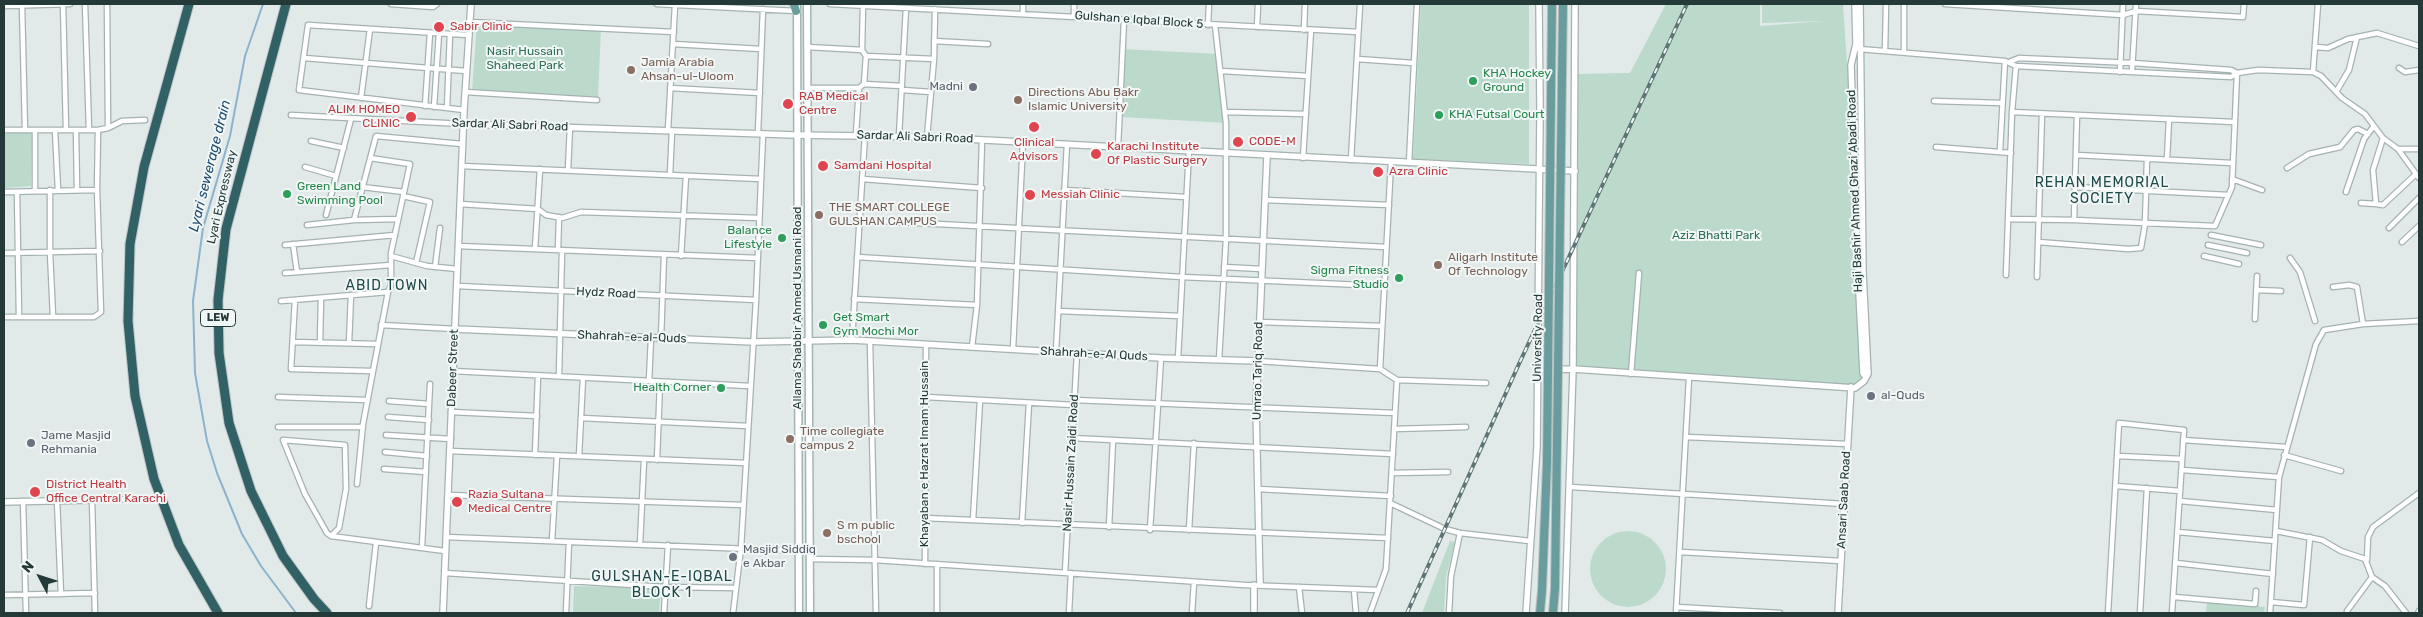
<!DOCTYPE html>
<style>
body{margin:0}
#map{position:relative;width:2423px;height:617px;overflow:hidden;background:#e1eae9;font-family:Rubik,sans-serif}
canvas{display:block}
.frame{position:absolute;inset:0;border:5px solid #233a39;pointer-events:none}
.north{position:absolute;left:15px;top:552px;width:50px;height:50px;-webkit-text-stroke:4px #f1f7f6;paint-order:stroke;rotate:310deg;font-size:14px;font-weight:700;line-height:20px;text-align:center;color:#233a39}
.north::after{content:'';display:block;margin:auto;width:18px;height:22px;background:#233a39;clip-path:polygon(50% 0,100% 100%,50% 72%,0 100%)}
</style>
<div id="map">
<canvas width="2423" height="617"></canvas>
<div class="frame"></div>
<div class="north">N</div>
</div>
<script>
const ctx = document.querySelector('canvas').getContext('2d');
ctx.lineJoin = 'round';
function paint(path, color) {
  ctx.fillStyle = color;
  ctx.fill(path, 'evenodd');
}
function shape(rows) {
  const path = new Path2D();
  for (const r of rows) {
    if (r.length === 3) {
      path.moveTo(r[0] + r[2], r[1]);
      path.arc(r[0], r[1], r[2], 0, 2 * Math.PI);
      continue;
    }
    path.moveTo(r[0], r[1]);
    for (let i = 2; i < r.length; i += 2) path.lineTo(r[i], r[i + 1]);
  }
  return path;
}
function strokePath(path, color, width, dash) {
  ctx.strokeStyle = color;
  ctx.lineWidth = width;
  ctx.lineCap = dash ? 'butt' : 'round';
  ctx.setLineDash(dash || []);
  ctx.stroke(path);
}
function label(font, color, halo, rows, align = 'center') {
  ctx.font = font + ' Rubik,sans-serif';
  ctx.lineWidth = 4;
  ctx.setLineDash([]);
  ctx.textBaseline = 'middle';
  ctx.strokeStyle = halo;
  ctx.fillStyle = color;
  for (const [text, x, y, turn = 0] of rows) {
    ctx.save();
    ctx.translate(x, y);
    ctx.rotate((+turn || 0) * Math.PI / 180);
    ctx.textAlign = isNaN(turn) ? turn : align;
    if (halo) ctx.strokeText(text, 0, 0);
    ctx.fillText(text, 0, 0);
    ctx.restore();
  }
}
const green = shape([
 [1421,4,1529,4,1529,164,1413,159],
 [1666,4,1760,4,1760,26,1824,21,1762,23,1762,4,1843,4,1868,374,1864,381,1851,387,1574,370,1575,74,1630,73],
 [477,23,601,27,598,97,472,91],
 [1123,49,1219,54,1226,123,1121,117],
 [32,132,31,186,4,188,4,133],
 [1628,569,38],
 [1450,541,1455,542,1446,577,1444,613,1422,613],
 [574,586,661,588,659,613,573,613],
 [2207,601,2265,607,2264,613,2206,613]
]);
const stream = shape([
 [263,4,245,56,230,136,203,228,193,301,195,373,207,441,217,473,242,534,261,566,296,613]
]);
const minor = shape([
 [63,4,66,130],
 [85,4,89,130],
 [107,4,108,128],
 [391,4,433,7,437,4],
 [657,4,796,11],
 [830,4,1358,32],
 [1945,4,2123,15,2136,11,2243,17,2244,4],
 [22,5,25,130],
 [4,6,70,4],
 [1023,13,1023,4],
 [1074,16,1074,4],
 [469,22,674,32],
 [1208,25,1209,4],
 [1215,25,1226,123,1226,239,1219,360],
 [1257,27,1258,4],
 [1304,30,1305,4],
 [934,41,988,44],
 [673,44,761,49],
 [807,47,862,50],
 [2315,47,2328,48,2348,39,2377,33,2419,46],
 [1859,49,2005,61,2016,66,2231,77,2237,73],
 [1885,51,1886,4],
 [1904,52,1904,4],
 [866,56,934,59],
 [304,58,466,71],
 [1357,59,1414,63],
 [2009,62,2019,58,2133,63,2231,70,2237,73,2258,70,2313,72,2321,76,2342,98,2365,114,2383,138,2398,149,2419,178],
 [2399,68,2405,72,2419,70],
 [1221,71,1308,76],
 [2132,71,2136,4],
 [2120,72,2123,4],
 [2313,72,2318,4],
 [864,84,902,86],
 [670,88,760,93],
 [807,88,859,88],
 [902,90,931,92],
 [465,92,597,100],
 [2336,92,2349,70,2357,37],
 [361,98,370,29],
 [1934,101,2002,103],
 [425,106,430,33],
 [434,107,439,33],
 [447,108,450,34],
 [464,110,299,90,308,25,468,35],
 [1225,112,1306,114],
 [2012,112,2234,122],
 [291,115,463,124],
 [4,130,98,130,108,128,122,121,145,120],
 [35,130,35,191],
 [55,130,58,190],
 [76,130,77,190],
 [668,130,675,5],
 [758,133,763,9],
 [856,134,859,88,864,84,866,56,862,50,863,5],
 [899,136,906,8],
 [927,137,934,59,935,9],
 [2383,138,2373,170,2376,204,2383,205,2416,174],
 [311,141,344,148],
 [1118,147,1124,20],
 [1936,147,2011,153],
 [2398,149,2419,149],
 [2000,150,2005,61],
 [2076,155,2232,163],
 [1303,158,1311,30],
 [2167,159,2169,119],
 [1351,160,1360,4],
 [1409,163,1417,4],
 [462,166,761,179],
 [305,167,336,176],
 [2287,168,2309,154,2340,147,2354,130,2358,129,2368,134],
 [568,170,570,127],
 [670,175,672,131],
 [862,179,982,188],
 [2232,179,2262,190],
 [362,187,404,192],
 [2075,187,2228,195],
 [50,190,50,252,53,317],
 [1064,190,1186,197],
 [4,192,97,190],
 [17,192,19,317],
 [2346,192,2364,139,2374,126],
 [403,196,430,202,416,263],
 [1265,200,1389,205],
 [2361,203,2376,204],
 [460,204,538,209,546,215,562,218,581,212,759,218],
 [326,215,351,119],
 [2009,219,2074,220,2215,226,2232,187,2237,73],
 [354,220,376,136,462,144],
 [859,220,1386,247],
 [2074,220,2077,115],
 [307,225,354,220,398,219],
 [2389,228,2419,198],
 [2211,235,2261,245],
 [2038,242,2128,249,2141,248,2145,224,2147,159],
 [2402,242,2419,226],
 [293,244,297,272],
 [285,245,395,235],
 [2208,245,2247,253],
 [458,246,758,258],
 [535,249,540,169],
 [558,250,559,217],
 [4,253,100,251],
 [391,256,427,266,457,269],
 [681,256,686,176],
 [2204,256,2239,264],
 [857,257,1182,277,1384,286],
 [2290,258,2300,272,2315,321],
 [435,267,440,228],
 [1224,267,1261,269],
 [285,273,391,265],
 [2006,275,2012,112,2016,66],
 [2037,277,2042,114],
 [457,286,756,300],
 [2333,287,2349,285,2357,287,2363,324],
 [2257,290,2281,291],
 [854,299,977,305],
 [295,300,291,369,371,371],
 [281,301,388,292,391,285,391,253,410,164,370,158],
 [1058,311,1180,316],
 [4,317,94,317,101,312,97,190,98,130],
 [2255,319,2257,276],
 [1259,322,1382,326],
 [381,325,455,329],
 [661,338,664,255],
 [852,340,865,135],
 [293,342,377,344],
 [870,342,876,613],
 [320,343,321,298],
 [349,343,351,295],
 [972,347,977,305,982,140],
 [1013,349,1023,141],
 [1056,352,1067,144],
 [1178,359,1189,150],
 [1257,361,1380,369,1397,380,1486,383],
 [1380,369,1391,162],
 [453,371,750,386],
 [1631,374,1639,273],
 [559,376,562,250],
 [649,381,651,338],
 [278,397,367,400],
 [926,397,1074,405],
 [1074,400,1395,413],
 [389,401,429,404],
 [451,412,537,416],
 [388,417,429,420],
 [581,418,748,426],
 [278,427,363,427],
 [1394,429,1466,427],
 [386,435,451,439],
 [1686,437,1847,444],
 [1072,438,1393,454],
 [2183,440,2286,447],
 [450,451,746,463],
 [385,452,427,456],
 [535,455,538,376],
 [2284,455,2341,471],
 [579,456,583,378],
 [2118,456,2182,459],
 [657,460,660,382],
 [384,469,426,472],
 [2182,470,2279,477],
 [1392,473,1448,472],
 [357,484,363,424,388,292],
 [2116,486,2180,491],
 [1571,487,1844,504],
 [1258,489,1391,496],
 [448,495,743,505],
 [57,500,61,594],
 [23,501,26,613],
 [2180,501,2277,510],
 [1390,503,1445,529,1460,533,1530,541],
 [925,518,1388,538],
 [973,520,980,400],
 [1022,523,1029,403],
 [1109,527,1113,440],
 [1150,530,1161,358],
 [1189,530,1194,443],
 [2276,531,2322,540,2341,551,2365,559,2372,577,2385,586,2406,613],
 [2178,532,2275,541],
 [331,536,339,528,346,489,345,445,283,440,305,494,327,533,331,536,445,551],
 [446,537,800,551],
 [552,541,557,456],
 [640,544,644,460],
 [422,547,430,384],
 [1681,552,1841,561],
 [810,559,875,560,1244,585,1378,590],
 [2367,560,2368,537,2373,527,2419,493],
 [2176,563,2273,574],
 [925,564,926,345],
 [937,565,937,613],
 [445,573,665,587,735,588],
 [1065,573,1077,353],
 [1299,587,1302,613],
 [1354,590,1356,613],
 [4,595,95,593],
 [2174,597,2255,604,2256,591],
 [2271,602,2304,605,2310,537],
 [369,606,376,543],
 [1677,607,1780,613],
 [2347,611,2372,577],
 [95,613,92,500,141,499],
 [566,613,569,542],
 [664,613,668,545],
 [733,613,741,548,756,300,763,134],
 [1069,613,1071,573],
 [1192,613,1194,582],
 [1370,613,1386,569,1397,380],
 [1449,613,1451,576,1460,533],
 [1676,613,1689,378],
 [2108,613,2119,423,2184,430,2172,613],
 [2140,613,2147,488],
 [2270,613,2279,477,2316,344,2324,330,2363,324,2419,321],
 [2418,613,2419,611]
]);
const tertiary = shape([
 [1855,4,1856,44,1851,65,1858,272,1863,373,1866,377],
 [463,124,796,135,927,137,1575,171],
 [455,329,753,342,852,340,1161,358,1257,361],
 [1537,370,1573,369,1855,388,1864,381,1868,374,1863,273,1860,4],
 [4,502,92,500],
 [1260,585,1256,408,1267,156],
 [443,613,464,110,471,4],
 [1254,613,1254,585],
 [1526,613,1537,447,1540,111,1539,4],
 [1565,613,1573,369,1575,4],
 [1838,613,1851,387]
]);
const secondary = shape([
 [807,4,810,613],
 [797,7,799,613]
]);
const primary = shape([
 [794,4,796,11],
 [1540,613,1542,590],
 [1553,613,1555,588]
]);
const motorway = shape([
 [189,4,144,167,130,244,128,321,135,396,154,479,179,545,218,613],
 [286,4,226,229,218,300,219,353,229,423,251,491,283,556,314,599,327,613]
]);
const rail = shape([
 [1407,613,1518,366,1687,4]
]);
const primaryBridge = shape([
 [1555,588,1563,4],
 [1542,590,1547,463,1552,4]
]);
const markers = [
 [439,27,6,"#e0444e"],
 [631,70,5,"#8d6e63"],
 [1473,81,5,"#2e9e5b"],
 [973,87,5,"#6b7280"],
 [1018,100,5,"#8d6e63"],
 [788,104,6,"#e0444e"],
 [1439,115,5,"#2e9e5b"],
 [411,117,6,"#e0444e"],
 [1034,127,6,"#e0444e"],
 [1238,142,6,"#e0444e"],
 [1096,154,6,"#e0444e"],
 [823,166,6,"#e0444e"],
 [1378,172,6,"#e0444e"],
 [287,194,5,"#2e9e5b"],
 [1030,195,6,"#e0444e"],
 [819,215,5,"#8d6e63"],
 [782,238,5,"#2e9e5b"],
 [1438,265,5,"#8d6e63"],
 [1399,278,5,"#2e9e5b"],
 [823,325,5,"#2e9e5b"],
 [721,388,5,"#2e9e5b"],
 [1871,396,5,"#6b7280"],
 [790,439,5,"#8d6e63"],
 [31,443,5,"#6b7280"],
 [35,492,6,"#e0444e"],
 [457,502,6,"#e0444e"],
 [827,533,5,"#8d6e63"],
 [733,557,5,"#6b7280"]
];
const shields = [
 [218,318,35]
];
const shieldNames = [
 ["LEW",218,318]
];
const streetNames = [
 ["Gulshan e Iqbal Block 5",1139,20,4],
 ["Sardar Ali Sabri Road",510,125,2],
 ["Sardar Ali Sabri Road",915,137,2],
 ["Haji Bashir Ahmed Ghazi Abadi Road",1855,191,-92],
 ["Lyari Expressway",222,197,-77],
 ["Hydz Road",606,293,3],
 ["Allama Shabbir Ahmed Usmani Road",798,308,-90],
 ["Shahrah-e-al-Quds",632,337,2],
 ["University Road",1538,338,-89],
 ["Shahrah-e-Al Quds",1094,354,3],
 ["Dabeer Street",453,368,-88],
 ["Umrao Tariq Road",1258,371,-89],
 ["Khayaban e Hazrat Imam Hussain",925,454,-90],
 ["Nasir Hussain Zaidi Road",1071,463,-87],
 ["Ansari Saab Road",1844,500,-87]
];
const healthNames = [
 ["Sabir Clinic",450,27],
 ["RAB Medical",799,97],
 ["Centre",799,111],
 ["ALIM HOMEO",400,110,"right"],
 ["CLINIC",400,124,"right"],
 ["CODE-M",1249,142],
 ["Clinical",1034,143,"center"],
 ["Advisors",1034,157,"center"],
 ["Karachi Institute",1107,147],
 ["Of Plastic Surgery",1107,161],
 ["Samdani Hospital",834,166],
 ["Azra Clinic",1389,172],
 ["Messiah Clinic",1041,195],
 ["District Health",46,485],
 ["Office Central Karachi",46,499],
 ["Razia Sultana",468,495],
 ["Medical Centre",468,509]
];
const parkNames = [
 ["Nasir Hussain",525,52],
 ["Shaheed Park",525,66],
 ["Aziz Bhatti Park",1716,236]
];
const educationNames = [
 ["Jamia Arabia",641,63],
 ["Ahsan-ul-Uloom",641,77],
 ["Directions Abu Bakr",1028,93],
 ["Islamic University",1028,107],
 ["THE SMART COLLEGE",829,208],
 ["GULSHAN CAMPUS",829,222],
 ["Aligarh Institute",1448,258],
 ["Of Technology",1448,272],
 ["Time collegiate",800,432],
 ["campus 2",800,446],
 ["S m public",837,526],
 ["bschool",837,540]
];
const leisureNames = [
 ["KHA Hockey",1483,74],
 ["Ground",1483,88],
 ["KHA Futsal Court",1449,115],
 ["Green Land",297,187],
 ["Swimming Pool",297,201],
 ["Balance",772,231,"right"],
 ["Lifestyle",772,245,"right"],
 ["Sigma Fitness",1389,271,"right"],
 ["Studio",1389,285,"right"],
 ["Get Smart",833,318],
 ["Gym Mochi Mor",833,332],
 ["Health Corner",711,388,"right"]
];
const worshipNames = [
 ["Madni",963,87,"right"],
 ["al-Quds",1881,396],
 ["Jame Masjid",41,436],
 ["Rehmania",41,450],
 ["Masjid Siddiq",743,550],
 ["e Akbar",743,564]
];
const waterNames = [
 ["Lyari sewerage drain",210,166,-76]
];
const neighbourhoodNames = [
 ["REHAN MEMORIAL",2102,183],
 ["SOCIETY",2102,199],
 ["ABID TOWN",387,286],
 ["GULSHAN-E-IQBAL",662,577],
 ["BLOCK 1",662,593]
];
paint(green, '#bbdacb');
strokePath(stream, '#8db2cc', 2);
strokePath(minor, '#a4b2b1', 7);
strokePath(tertiary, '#a4b2b1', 8);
strokePath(secondary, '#a1b5b3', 9);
strokePath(primary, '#bdc4c4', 10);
strokePath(motorway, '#bdc4c4', 11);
strokePath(minor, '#fff', 4.5);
strokePath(tertiary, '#fff', 5.5);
strokePath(secondary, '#fff', 6);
strokePath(primary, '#699d9d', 8);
strokePath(motorway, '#316164', 9);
strokePath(rail, '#5d7575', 4);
strokePath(rail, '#f1f7f6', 2, [5.5]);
strokePath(primaryBridge, '#bdc4c4', 10, []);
strokePath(primaryBridge, '#699d9d', 8);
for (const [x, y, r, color] of markers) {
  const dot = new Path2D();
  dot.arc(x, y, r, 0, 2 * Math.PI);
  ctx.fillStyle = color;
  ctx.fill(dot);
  strokePath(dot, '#f1f7f6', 2);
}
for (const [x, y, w] of shields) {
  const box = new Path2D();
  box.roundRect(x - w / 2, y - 8.5, w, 17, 4);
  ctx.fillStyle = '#f1f7f6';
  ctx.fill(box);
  strokePath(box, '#233a39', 1);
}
label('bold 11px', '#233a39', null, shieldNames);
label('12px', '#233a39', '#f1f7f6', streetNames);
label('12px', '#be3a42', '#f1f7f6', healthNames, 'left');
label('12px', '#306e57', '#f1f7f6', parkNames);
label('12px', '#785e54', '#f1f7f6', educationNames, 'left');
label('12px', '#27864d', '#f1f7f6', leisureNames, 'left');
label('12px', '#5b616d', '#f1f7f6', worshipNames, 'left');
label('italic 14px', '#214f71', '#f1f7f6', waterNames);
ctx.letterSpacing = '1px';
label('14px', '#204a4a', '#f1f7f6', neighbourhoodNames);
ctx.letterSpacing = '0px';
</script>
